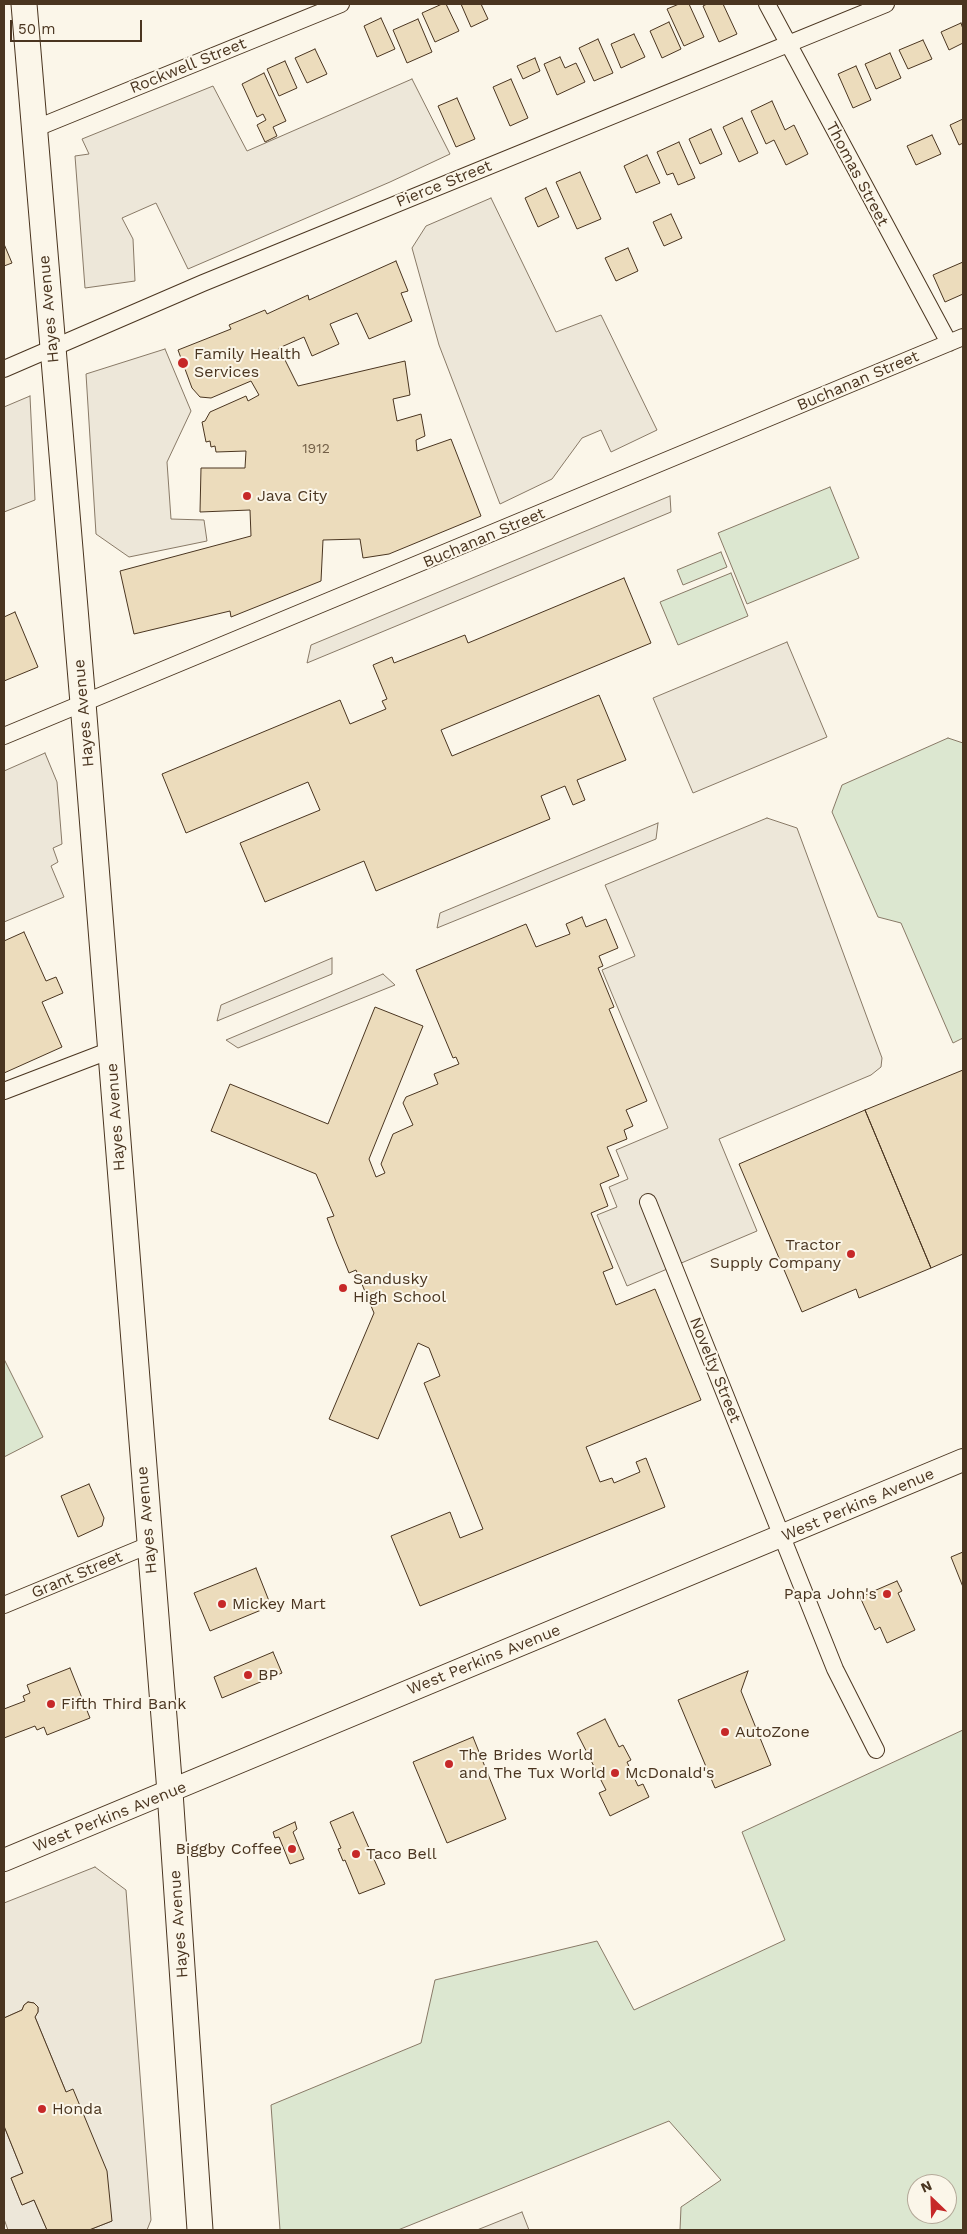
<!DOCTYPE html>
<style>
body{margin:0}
#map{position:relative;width:967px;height:2234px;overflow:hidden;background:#fbf6e9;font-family:"Work Sans",sans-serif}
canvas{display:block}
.frame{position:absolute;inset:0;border:5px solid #4a3520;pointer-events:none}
.north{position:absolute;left:907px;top:2174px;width:50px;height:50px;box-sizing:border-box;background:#fbf6e9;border:1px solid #b4a999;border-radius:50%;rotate:336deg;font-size:14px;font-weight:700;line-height:20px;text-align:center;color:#4a3520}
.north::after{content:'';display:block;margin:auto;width:18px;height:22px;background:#c62828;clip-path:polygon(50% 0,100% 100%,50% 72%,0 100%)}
.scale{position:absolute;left:10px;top:20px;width:132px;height:22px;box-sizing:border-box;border:2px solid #4a3520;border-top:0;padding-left:6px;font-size:15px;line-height:18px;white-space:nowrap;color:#4a3520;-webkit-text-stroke:4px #fbf6e9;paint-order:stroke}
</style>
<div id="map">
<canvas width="967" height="2234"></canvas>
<div class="frame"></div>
<div class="north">N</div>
<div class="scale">50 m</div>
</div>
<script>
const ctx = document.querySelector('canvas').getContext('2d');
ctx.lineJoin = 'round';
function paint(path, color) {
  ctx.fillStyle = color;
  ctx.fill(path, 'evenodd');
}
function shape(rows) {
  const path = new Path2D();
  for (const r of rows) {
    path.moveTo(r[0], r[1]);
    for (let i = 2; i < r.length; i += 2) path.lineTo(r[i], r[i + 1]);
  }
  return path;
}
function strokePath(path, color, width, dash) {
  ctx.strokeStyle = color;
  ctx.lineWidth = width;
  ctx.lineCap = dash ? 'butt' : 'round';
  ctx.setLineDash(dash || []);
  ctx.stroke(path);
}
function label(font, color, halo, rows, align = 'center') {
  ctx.font = font + ' "Work Sans",sans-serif';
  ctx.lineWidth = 4;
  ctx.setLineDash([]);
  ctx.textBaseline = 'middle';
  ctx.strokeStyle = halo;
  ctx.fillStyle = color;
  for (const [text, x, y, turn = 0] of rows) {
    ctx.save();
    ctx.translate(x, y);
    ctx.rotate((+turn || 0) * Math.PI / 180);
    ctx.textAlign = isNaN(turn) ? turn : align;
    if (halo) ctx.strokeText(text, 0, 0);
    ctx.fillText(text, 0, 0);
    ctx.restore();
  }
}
const green = shape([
 [830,487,859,558,747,604,718,533,830,487],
 [721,552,727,567,683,585,677,570,721,552],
 [731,573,748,616,678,645,660,602,731,573],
 [948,738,963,743,963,1038,953,1043,901,923,878,917,832,812,842,785,948,738],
 [4,1359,43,1437,4,1457,4,1359],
 [963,1730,963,2230,680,2230,681,2207,721,2180,669,2121,398,2230,280,2230,271,2105,421,2043,435,1980,597,1941,634,2010,785,1940,742,1832,963,1730],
 [917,2184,947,2184,947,2214,917,2214,917,2184]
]);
const parking = shape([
 [412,79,450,154,390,182,188,269,156,203,122,218,133,239,135,281,85,288,75,156,89,154,82,139,213,86,247,151,412,79],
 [491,198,556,332,601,315,657,430,611,452,601,430,582,438,552,479,500,504,439,345,412,248,426,226,491,198],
 [165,349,191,411,167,462,171,519,204,520,207,541,129,557,96,534,86,374,165,349],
 [30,396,35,500,4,512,4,407,30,396],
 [670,496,671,512,307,663,311,645,670,496],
 [787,642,827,737,693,793,653,698,787,642],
 [45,753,57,782,62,844,53,848,58,862,51,866,64,897,4,922,4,771,45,753],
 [767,818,797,828,882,1058,881,1067,871,1075,719,1139,757,1231,627,1286,597,1215,617,1207,609,1187,628,1179,616,1150,668,1128,602,970,635,956,605,885,767,818],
 [658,823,656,839,437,928,440,913,658,823],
 [332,958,332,974,217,1021,221,1005,332,958],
 [383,974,395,985,238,1048,226,1040,383,974],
 [95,1867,126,1890,151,2220,147,2230,89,2230,112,2221,66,2092,35,2017,38,2012,38,2007,34,2003,28,2002,24,2005,22,2010,4,2018,4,1903,95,1867],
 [4,2126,23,2173,11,2178,22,2205,34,2200,47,2230,8,2230,4,2219,4,2126],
 [522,2212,529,2230,477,2230,522,2212]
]);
const building = shape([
 [442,4,446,4,459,31,435,42,422,13,442,4],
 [461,4,481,4,488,19,471,27,461,4],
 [679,4,689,4,704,37,684,46,667,9,679,4],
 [707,4,723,4,737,34,719,42,703,6,707,4],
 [381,18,395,49,377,57,364,26,381,18],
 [418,19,432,52,407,63,393,30,418,19],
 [669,22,681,49,662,58,650,31,669,22],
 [961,23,963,29,963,43,949,50,941,32,961,23],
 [634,34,645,57,621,68,611,44,634,34],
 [598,39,613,73,594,81,579,48,598,39],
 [923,40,932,59,908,69,899,50,923,40],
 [315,49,327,74,307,83,295,58,315,49],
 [890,53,901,78,876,89,865,64,890,53],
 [560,57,565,68,576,63,585,82,557,95,544,64,560,57],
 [535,58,540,71,523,79,517,66,535,58],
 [285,61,297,88,279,96,267,69,285,61],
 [856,66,871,100,853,108,838,74,856,66],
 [264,73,286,121,273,127,277,136,265,142,257,125,266,120,263,114,257,117,242,84,264,73],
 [511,79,528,118,510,126,493,87,511,79],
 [457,98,475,139,456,147,438,106,457,98],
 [772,101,785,130,794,125,808,154,786,165,774,140,766,144,751,111,772,101],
 [742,118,758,153,739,162,723,127,742,118],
 [963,119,963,143,959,145,950,125,963,119],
 [711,129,722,154,700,164,689,139,711,129],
 [932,135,941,154,916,165,907,146,932,135],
 [679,142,695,178,678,185,673,173,667,175,657,152,679,142],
 [647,155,660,183,636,193,624,166,647,155],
 [580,172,601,219,577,229,556,182,580,172],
 [546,188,559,217,538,227,525,198,546,188],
 [671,214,682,238,664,246,653,222,671,214],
 [4,244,12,263,4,266,4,244],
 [628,248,638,271,616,281,605,258,628,248],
 [396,261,408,291,401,293,412,321,369,339,357,313,330,324,339,344,312,356,304,337,279,348,298,386,405,361,410,395,393,399,397,421,421,414,425,436,416,440,417,451,451,439,481,516,389,554,363,558,360,539,323,540,321,581,231,617,230,611,134,634,120,571,251,536,250,510,200,512,201,468,245,468,246,451,216,452,215,446,211,447,210,441,206,442,202,422,205,421,210,412,246,396,248,401,259,395,251,381,211,398,200,397,192,388,178,350,231,329,229,325,265,310,267,314,308,295,309,300,396,261],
 [963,262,963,294,945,302,933,275,963,262],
 [624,578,651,643,441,730,452,756,599,695,626,760,577,780,585,800,573,805,565,786,541,796,550,819,376,891,364,861,265,902,240,843,320,810,308,782,186,833,162,774,340,700,350,724,386,709,382,701,387,699,373,665,392,657,394,663,465,635,468,643,624,578],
 [15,612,38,667,4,681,4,617,15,612],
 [582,917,586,927,606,919,618,948,599,956,603,966,598,968,614,1007,609,1009,647,1101,626,1110,633,1126,624,1130,627,1139,607,1147,619,1176,600,1184,608,1206,591,1213,613,1268,603,1272,616,1305,655,1289,701,1400,586,1447,600,1482,612,1478,614,1483,640,1472,636,1462,646,1458,665,1507,420,1606,391,1536,450,1512,460,1538,483,1529,424,1383,440,1376,429,1348,418,1343,378,1439,329,1419,374,1313,356,1270,349,1273,337,1244,327,1218,334,1216,316,1174,211,1131,230,1084,328,1124,375,1007,423,1026,369,1159,376,1177,385,1173,381,1164,393,1134,413,1125,403,1103,406,1097,438,1084,434,1074,459,1064,456,1057,453,1058,416,970,526,924,536,947,570,934,566,924,582,917],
 [24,932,46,981,56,977,63,993,42,1002,62,1047,4,1073,4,941,24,932],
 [963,1070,963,1254,931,1268,865,1110,963,1070],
 [865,1110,931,1268,859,1298,856,1289,802,1312,739,1164,865,1110],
 [89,1484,104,1518,102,1526,78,1537,61,1496,89,1484],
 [963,1552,963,1587,951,1557,963,1552],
 [256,1568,271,1606,210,1631,194,1593,256,1568],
 [897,1581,902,1591,898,1593,915,1630,887,1643,880,1627,875,1630,860,1597,897,1581],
 [273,1652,282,1673,222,1698,214,1677,273,1652],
 [70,1668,90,1718,47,1735,44,1727,37,1730,35,1726,4,1738,4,1709,25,1701,23,1696,30,1693,27,1685,70,1668],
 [748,1671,741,1691,771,1765,715,1788,678,1700,748,1671],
 [605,1719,619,1747,623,1745,631,1760,627,1762,638,1786,643,1784,649,1797,610,1816,599,1793,606,1790,577,1733,605,1719],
 [473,1737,506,1819,447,1843,413,1762,473,1737],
 [353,1812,385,1884,359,1894,345,1860,343,1861,338,1849,341,1848,330,1822,353,1812],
 [295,1822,297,1829,293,1832,304,1859,290,1864,279,1837,275,1838,273,1832,295,1822],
 [28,2002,34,2003,38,2007,38,2012,35,2017,66,2092,73,2089,107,2171,112,2221,89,2230,47,2230,34,2200,22,2205,11,2178,23,2173,4,2126,4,2018,22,2010,24,2005,28,2002]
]);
const minor = shape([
 [767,4,949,343],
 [34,129,341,4],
 [4,369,203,283,886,4],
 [4,736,963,337],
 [4,1091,111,1050],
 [648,1202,835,1669,876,1750],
 [4,1605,149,1545]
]);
const secondary = shape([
 [4,1860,963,1460]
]);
const primary = shape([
 [24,4,83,703,170,1792,200,2230]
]);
const markers = [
 [183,363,6,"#c62828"],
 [247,496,5,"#c62828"],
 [851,1254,5,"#c62828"],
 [343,1288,5,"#c62828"],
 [887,1594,5,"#c62828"],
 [222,1604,5,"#c62828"],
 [248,1675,5,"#c62828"],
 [51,1704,5,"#c62828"],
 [725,1732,5,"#c62828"],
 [449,1764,5,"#c62828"],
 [615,1773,5,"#c62828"],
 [292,1849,5,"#c62828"],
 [356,1854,5,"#c62828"],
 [42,2109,5,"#c62828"]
];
const numberNames = [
 ["1912",316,449]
];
const streetNames = [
 ["Rockwell Street",188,66,-22],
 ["Thomas Street",857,174,62],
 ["Pierce Street",444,184,-22],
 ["Hayes Avenue",49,309,-95],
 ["Buchanan Street",858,381,-23],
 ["Buchanan Street",484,538,-23],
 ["Hayes Avenue",84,713,-95],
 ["Hayes Avenue",116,1117,-94],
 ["Novelty Street",715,1370,68],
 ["West Perkins Avenue",858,1505,-23],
 ["Hayes Avenue",147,1520,-95],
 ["Grant Street",77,1575,-23],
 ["West Perkins Avenue",484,1660,-22],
 ["West Perkins Avenue",110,1817,-22],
 ["Hayes Avenue",179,1924,-94]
];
const poiNames = [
 ["Family Health",194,354],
 ["Services",194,372],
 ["Java City",257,496],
 ["Tractor",841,1245,"right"],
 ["Supply Company",841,1263,"right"],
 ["Sandusky",353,1279],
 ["High School",353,1297],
 ["Papa John's",877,1594,"right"],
 ["Mickey Mart",232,1604],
 ["BP",258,1675],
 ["Fifth Third Bank",61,1704],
 ["AutoZone",735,1732],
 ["The Brides World",459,1755],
 ["and The Tux World",459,1773],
 ["McDonald's",625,1773],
 ["Biggby Coffee",282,1849,"right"],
 ["Taco Bell",366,1854],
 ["Honda",52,2109]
];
paint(green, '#dce7d0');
strokePath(green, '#887966', 1);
paint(parking, '#ede7d9');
strokePath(parking, '#887966', 1);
paint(building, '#ecdcbc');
strokePath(building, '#4a3520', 1);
strokePath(minor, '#4a3520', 18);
strokePath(secondary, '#4a3520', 24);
strokePath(primary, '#4a3520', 27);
strokePath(minor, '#fbf6e9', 16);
strokePath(secondary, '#fbf6e9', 22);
strokePath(primary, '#fbf6e9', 25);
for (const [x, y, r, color] of markers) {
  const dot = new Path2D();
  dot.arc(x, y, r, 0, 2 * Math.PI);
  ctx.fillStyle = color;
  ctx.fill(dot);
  strokePath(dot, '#fbf6e9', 2);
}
label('14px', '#725f47', null, numberNames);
label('16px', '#4a3520', '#fbf6e9', streetNames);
label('16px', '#4a3520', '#fbf6e9', poiNames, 'left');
</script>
